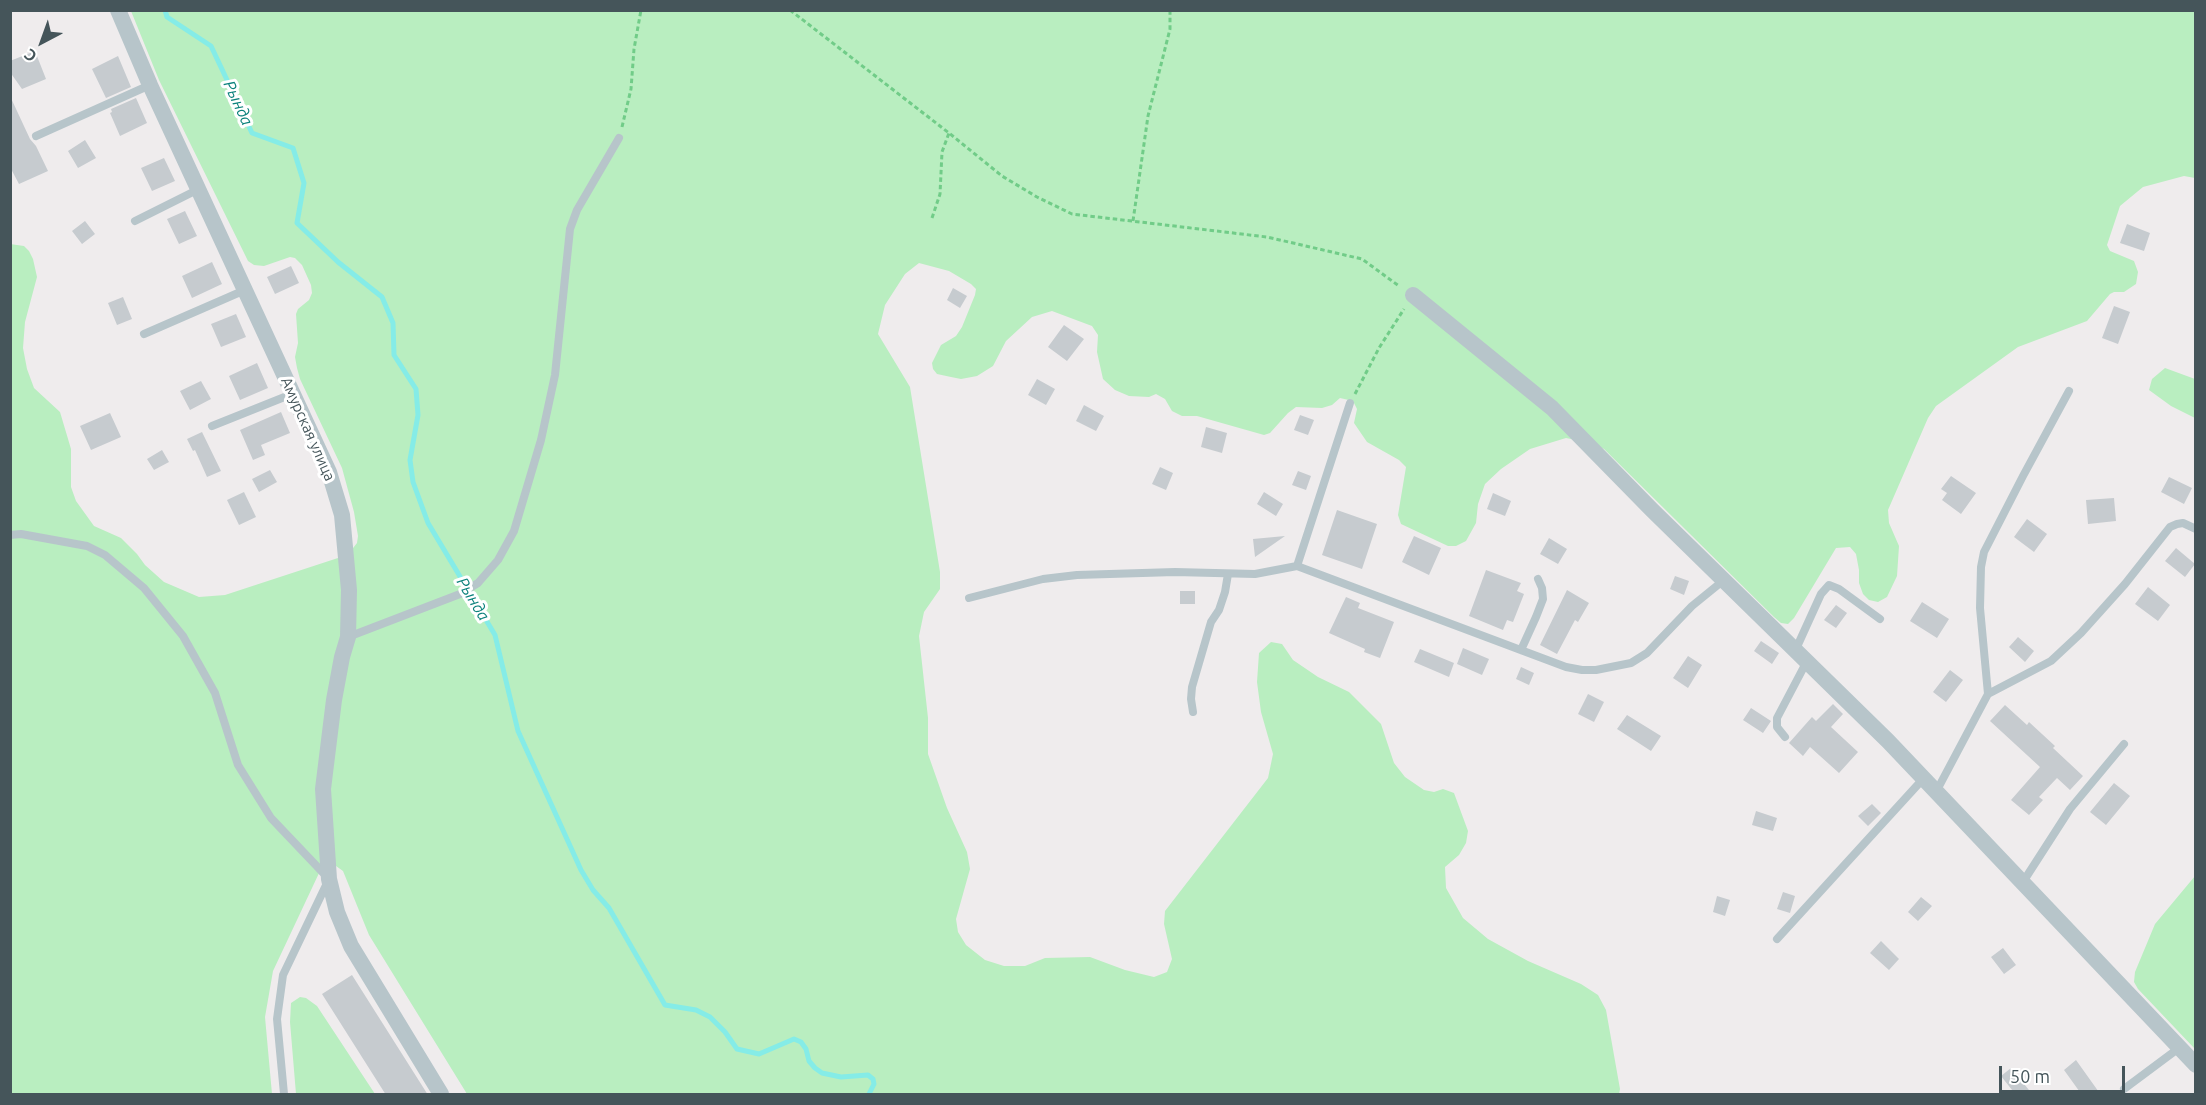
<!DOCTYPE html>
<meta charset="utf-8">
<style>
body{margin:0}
#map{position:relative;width:2206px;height:1105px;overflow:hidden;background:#efeced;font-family:Ubuntu,sans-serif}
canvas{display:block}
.frame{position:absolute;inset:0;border:12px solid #45555a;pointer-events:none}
.north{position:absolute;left:12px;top:12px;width:60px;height:60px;-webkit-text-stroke:4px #fff;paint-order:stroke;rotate:221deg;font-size:16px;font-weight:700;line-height:24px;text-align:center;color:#45555a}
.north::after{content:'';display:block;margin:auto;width:21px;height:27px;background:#45555a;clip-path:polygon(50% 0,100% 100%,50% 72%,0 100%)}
.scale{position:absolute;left:1999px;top:1066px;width:126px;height:27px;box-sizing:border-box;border:3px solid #45555a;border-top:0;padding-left:8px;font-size:18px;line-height:21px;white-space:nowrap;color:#45555a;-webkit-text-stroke:4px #fff;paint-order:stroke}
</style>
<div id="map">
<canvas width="2206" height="1105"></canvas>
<div class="frame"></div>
<div class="north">С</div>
<div class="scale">50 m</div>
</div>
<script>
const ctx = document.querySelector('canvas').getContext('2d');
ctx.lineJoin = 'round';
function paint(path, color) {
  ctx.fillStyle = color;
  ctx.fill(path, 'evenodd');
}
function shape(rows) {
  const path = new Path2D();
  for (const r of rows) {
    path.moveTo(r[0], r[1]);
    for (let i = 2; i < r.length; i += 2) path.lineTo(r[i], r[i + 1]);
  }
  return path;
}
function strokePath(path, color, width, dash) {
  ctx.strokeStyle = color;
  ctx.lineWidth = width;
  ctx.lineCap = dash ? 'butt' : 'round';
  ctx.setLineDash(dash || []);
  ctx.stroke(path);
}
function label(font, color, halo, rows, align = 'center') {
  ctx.font = font + ' Ubuntu,sans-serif';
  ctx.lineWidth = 6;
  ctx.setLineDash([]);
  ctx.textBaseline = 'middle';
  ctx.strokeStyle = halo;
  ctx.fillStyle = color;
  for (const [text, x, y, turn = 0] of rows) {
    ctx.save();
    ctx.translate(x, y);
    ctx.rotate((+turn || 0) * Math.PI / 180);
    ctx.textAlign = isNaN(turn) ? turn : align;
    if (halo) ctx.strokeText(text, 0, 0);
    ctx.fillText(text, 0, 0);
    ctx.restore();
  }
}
const green = shape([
 [131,11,2195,11,2195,178,2184,176,2143,187,2120,206,2107,245,2110,251,2134,261,2138,272,2136,284,2124,292,2114,292,2110,294,2087,321,2018,347,1936,406,1928,418,1888,510,1889,523,1899,546,1897,576,1887,597,1878,602,1869,600,1863,594,1859,583,1859,570,1856,554,1850,547,1836,548,1794,618,1788,624,1781,623,1774,617,1604,449,1591,443,1566,438,1530,449,1501,469,1485,484,1478,504,1476,523,1466,541,1456,546,1448,546,1401,524,1398,515,1406,467,1399,460,1367,442,1354,423,1357,409,1353,401,1340,398,1332,405,1322,408,1296,407,1288,413,1270,433,1264,435,1197,416,1182,416,1172,411,1165,399,1156,394,1149,397,1129,396,1115,390,1103,379,1097,352,1098,335,1092,326,1052,311,1032,317,1006,341,993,366,977,376,961,379,951,377,937,374,933,369,932,363,941,345,956,336,962,327,975,295,976,289,971,284,949,271,919,263,905,274,885,305,878,334,910,387,940,572,940,589,924,612,919,636,928,718,928,754,947,808,967,852,970,869,956,919,958,932,966,945,985,960,1004,966,1025,966,1045,958,1090,957,1125,970,1154,977,1167,972,1172,959,1164,924,1165,911,1268,778,1273,754,1261,712,1257,682,1259,653,1271,642,1282,644,1293,660,1318,677,1349,692,1381,724,1394,763,1405,777,1424,790,1434,792,1443,789,1454,793,1468,831,1466,843,1459,855,1445,867,1446,888,1463,918,1488,939,1528,961,1581,984,1598,995,1606,1010,1620,1089,1619,1094,467,1094,369,935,343,871,336,866,320,871,273,971,265,1017,272,1094,11,1094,10,244,24,246,29,251,33,259,37,277,25,322,23,348,27,369,34,388,60,412,71,449,71,487,76,501,94,526,121,538,137,554,145,565,164,582,199,597,225,595,341,557,350,552,357,543,358,536,354,512,342,468,300,379,297,368,295,357,298,343,296,314,298,309,309,300,312,293,311,285,302,265,295,258,290,257,264,266,254,265,248,261,159,80],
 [2165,368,2195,379,2195,418,2171,406,2149,390,2152,379],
 [2195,876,2195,1049,2138,989,2134,982,2135,972,2155,924],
 [300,997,306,998,317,1006,375,1094,296,1094,290,1022,291,1003]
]);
const stream = shape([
 [165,10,167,17,211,46,252,133,293,148,304,183,297,223,338,262,382,297,393,323,394,355,416,389,418,415,410,460,413,482,428,523,495,635,518,731,581,870,593,890,609,908,665,1005,696,1010,710,1017,725,1032,737,1049,759,1054,794,1039,801,1042,806,1049,809,1061,815,1068,822,1073,841,1077,868,1075,873,1079,874,1084,869,1094]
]);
const building = shape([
 [35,51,46,79,22,89,10,72,10,61],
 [118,56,131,87,106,98,92,69],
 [10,96,30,139,36,146,48,171,19,184,10,167],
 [136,98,147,123,120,136,110,113,112,112,111,109],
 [85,140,96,158,78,168,68,151],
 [164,158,175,181,152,191,141,168],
 [185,211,197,236,179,244,167,219],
 [85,221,95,234,82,244,72,231],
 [2127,224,2150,233,2144,251,2120,243],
 [212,262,222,284,192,298,182,276],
 [291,266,299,283,275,294,267,277],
 [953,288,967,296,960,308,947,300],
 [123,297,132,319,117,325,108,303],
 [2114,306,2130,312,2118,344,2102,338],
 [236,314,246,337,221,347,211,324],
 [1064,325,1084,339,1067,361,1048,347],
 [257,363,268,388,240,400,229,376],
 [1037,379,1055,389,1046,405,1028,395],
 [201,381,211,399,190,410,180,391],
 [1084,405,1104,416,1096,431,1076,421],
 [281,412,290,433,261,445,265,455,253,460,240,430],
 [110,413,121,437,91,450,80,426],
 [1300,415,1314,420,1308,435,1294,430],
 [1206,427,1227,433,1222,453,1201,447],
 [202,432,221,471,207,477,195,450,193,451,187,439],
 [162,450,169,462,154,470,147,459],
 [1160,467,1173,473,1166,490,1152,484],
 [270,470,277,482,259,492,252,479],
 [1298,471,1311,476,1306,490,1292,485],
 [1951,476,1976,493,1961,514,1942,500,1947,493,1941,489],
 [2169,477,2192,488,2184,504,2161,492],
 [244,492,256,517,239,525,227,500],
 [1264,492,1283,504,1276,516,1257,504],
 [1493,493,1511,501,1505,516,1487,509],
 [2114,498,2116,521,2088,524,2086,500],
 [1337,510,1377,524,1362,569,1322,555],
 [2027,519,2047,534,2034,552,2014,537],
 [1285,536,1255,557,1253,539],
 [1414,536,1441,548,1429,575,1402,562],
 [1549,538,1567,549,1558,564,1540,554],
 [2176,548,2195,564,2185,577,2165,561],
 [1486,570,1521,583,1517,591,1524,594,1513,622,1507,620,1503,630,1469,616],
 [1675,576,1689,581,1684,595,1670,589],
 [2148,587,2170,605,2158,621,2135,604],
 [1567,590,1589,603,1578,622,1575,620,1557,654,1540,645],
 [1180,591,1195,591,1195,604,1180,604],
 [1346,597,1360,603,1358,608,1394,622,1380,658,1364,652,1365,649,1329,633],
 [1922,602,1949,619,1937,638,1910,621],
 [1836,605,1847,613,1836,628,1824,620],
 [2018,637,2034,651,2025,662,2009,647],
 [1761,641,1779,653,1772,664,1754,651],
 [1463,648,1489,659,1482,675,1457,664],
 [1420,649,1454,663,1449,677,1414,662],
 [1688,656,1702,665,1688,688,1673,678],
 [1521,667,1534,673,1529,685,1516,679],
 [1950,670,1963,680,1946,702,1933,692],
 [1588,694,1604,702,1594,722,1578,714],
 [1833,704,1843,714,1831,727,1858,752,1839,773,1810,747,1803,756,1789,743,1812,717,1816,721],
 [2005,705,2027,725,2029,722,2055,746,2053,748,2083,776,2070,790,2057,778,2039,797,2043,800,2029,815,2011,800,2040,767,1990,721],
 [1751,708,1771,721,1763,733,1743,720],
 [1627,715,1661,736,1651,751,1617,729],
 [2114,783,2130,796,2106,825,2090,812],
 [1872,804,1881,813,1868,826,1858,816],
 [1756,811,1777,818,1773,831,1752,825],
 [1783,892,1795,896,1790,913,1777,909],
 [1717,896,1730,900,1725,916,1713,912],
 [1921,897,1932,906,1918,921,1908,912],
 [1881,941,1899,959,1889,970,1870,953],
 [2003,948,2016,965,2004,974,1991,957],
 [352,975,428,1095,386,1095,322,994],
 [2076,1060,2101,1095,2082,1095,2064,1070],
 [2011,1068,2033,1095,2016,1095,2001,1076]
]);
const path = shape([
 [790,10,949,133,1002,176,1037,197,1072,214,1267,237,1362,259,1399,286],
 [622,127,631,89,634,49,641,10],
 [932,218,940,194,942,152,949,133],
 [1133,221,1148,116,1170,29,1170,10],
 [1355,394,1379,348,1404,309]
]);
const service = shape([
 [36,136,150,85],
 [135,221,199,189],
 [144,334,245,290],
 [212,426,292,394],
 [10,535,21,534,87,546,105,555,144,588,183,636,215,693,238,765,271,818,329,879,283,975,277,1019,284,1094],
 [1297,566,1350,403],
 [969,598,1043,579,1077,575,1175,572,1255,574,1297,566,1566,667,1582,670,1596,670,1631,663,1647,653,1692,606,1724,580],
 [348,637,460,594,478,583,498,560,514,531,541,440,555,375,570,229,577,210,619,138],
 [1796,649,1821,594,1829,585,1839,589,1880,619],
 [1521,650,1536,617,1543,599,1542,588,1538,579],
 [1988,694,2051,661,2081,633,2125,584,2170,527,2177,524,2183,523,2196,529],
 [1193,712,1191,699,1192,687,1211,622,1219,610,1225,592,1228,574],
 [1785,737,1777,727,1777,718,1807,661],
 [1936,792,1988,694,1980,608,1981,567,1984,552,2023,476,2069,391],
 [2023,882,2070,809,2124,744],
 [1777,939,1923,779],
 [2124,1089,2179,1048]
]);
const minor = shape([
 [118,10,150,85,329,472,342,515,349,590,348,637,342,657,334,700,323,789,329,879,337,912,351,946,441,1094],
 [1413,295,1552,408,1652,510,1888,741,2196,1065]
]);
const streetNames = [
 ["Амурская улица",308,429,66]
];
const waterNames = [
 ["Рында",238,103,65],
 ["Рында",473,599,59]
];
paint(green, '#b9eec0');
strokePath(stream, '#85ece7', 5);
paint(building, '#c6cbcf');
strokePath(path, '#71cc88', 3, [4.5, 3]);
strokePath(service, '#b7c5ca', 8);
strokePath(minor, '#b7c5ca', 16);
label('15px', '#45555a', '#fff', streetNames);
label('italic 16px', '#0c827c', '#fff', waterNames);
</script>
